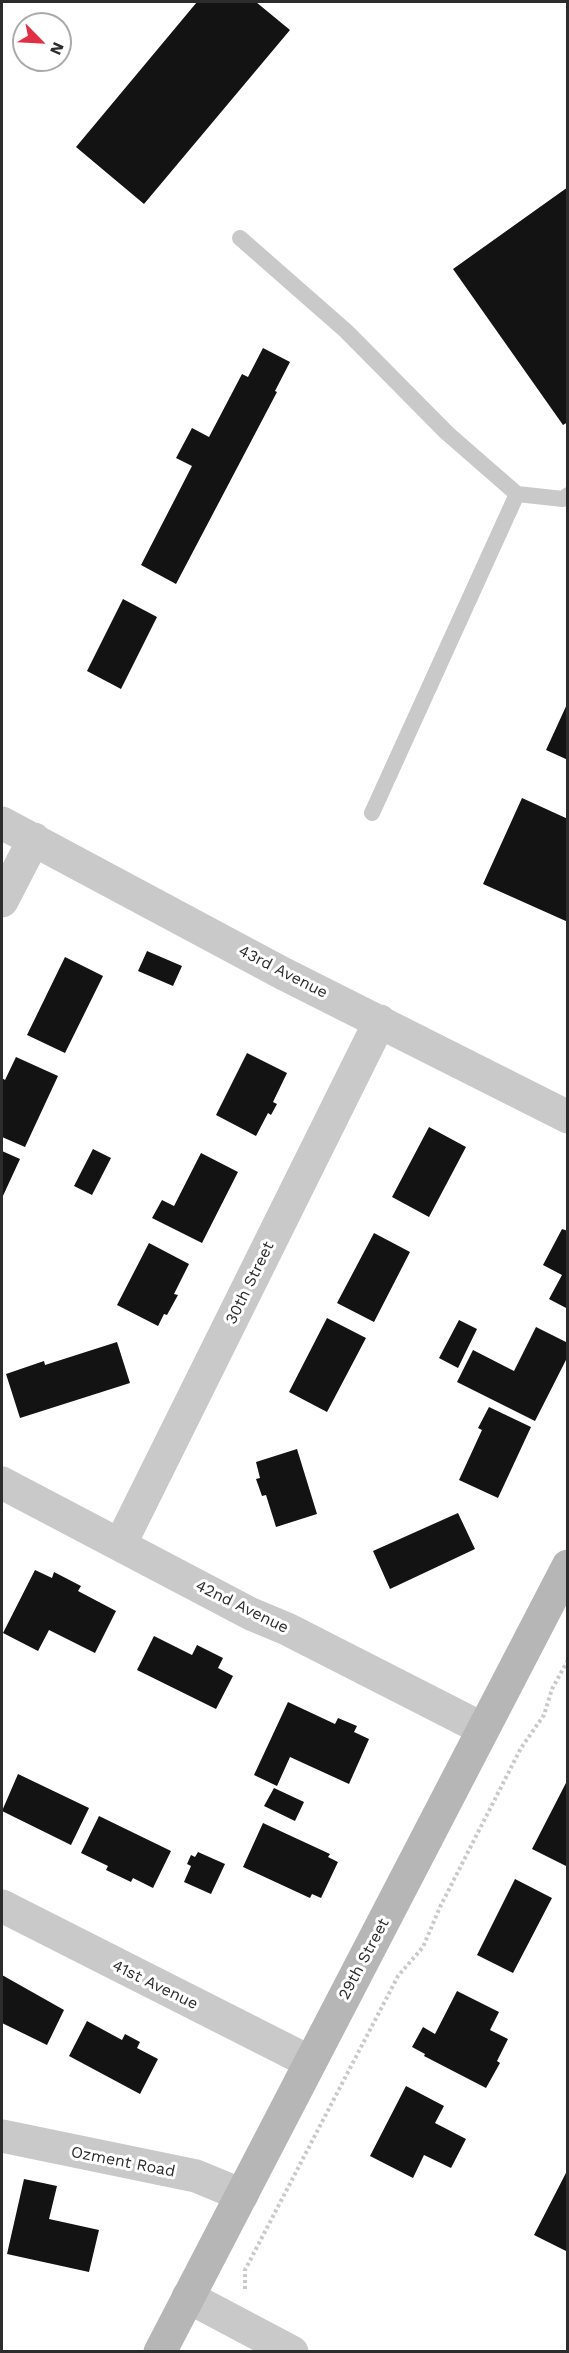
<!DOCTYPE html>
<style>
body{margin:0}
#map{position:relative;width:569px;height:2353px;overflow:hidden;background:#fff;font-family:"Work Sans",sans-serif}
canvas{display:block}
.frame{position:absolute;inset:0;border:3px solid #2c2c2c;pointer-events:none}
.north{position:absolute;left:12px;top:12px;width:60px;height:60px;box-sizing:border-box;background:#fff;border:2px solid #ababab;border-radius:50%;rotate:114deg;font-size:16px;font-weight:700;line-height:24px;text-align:center;color:#2c2c2c}
.north::after{content:'';display:block;margin:auto;width:21px;height:27px;background:#e12f44;clip-path:polygon(50% 0,100% 100%,50% 72%,0 100%)}
</style>
<div id="map">
<canvas width="569" height="2353"></canvas>
<div class="frame"></div>
<div class="north">N</div>
</div>
<script>
const ctx = document.querySelector('canvas').getContext('2d');
ctx.lineJoin = 'round';
function paint(path, color) {
  ctx.fillStyle = color;
  ctx.fill(path, 'evenodd');
}
function shape(rows) {
  const path = new Path2D();
  for (const r of rows) {
    path.moveTo(r[0], r[1]);
    for (let i = 2; i < r.length; i += 2) path.lineTo(r[i], r[i + 1]);
  }
  return path;
}
function strokePath(path, color, width, dash) {
  ctx.strokeStyle = color;
  ctx.lineWidth = width;
  ctx.lineCap = dash ? 'butt' : 'round';
  ctx.setLineDash(dash || []);
  ctx.stroke(path);
}
function label(font, color, halo, rows, align = 'center') {
  ctx.font = font + ' "Work Sans",sans-serif';
  ctx.lineWidth = 6;
  ctx.setLineDash([]);
  ctx.textBaseline = 'middle';
  ctx.strokeStyle = halo;
  ctx.fillStyle = color;
  for (const [text, x, y, turn = 0] of rows) {
    ctx.save();
    ctx.translate(x, y);
    ctx.rotate((+turn || 0) * Math.PI / 180);
    ctx.textAlign = isNaN(turn) ? turn : align;
    if (halo) ctx.strokeText(text, 0, 0);
    ctx.fillText(text, 0, 0);
    ctx.restore();
  }
}
const building = shape([
 [197,2,256,2,290,30,144,204,76,147],
 [568,187,568,422,563,425,453,269],
 [263,348,290,362,275,391,277,392,176,584,141,565,192,466,176,458,192,428,209,437,242,374,248,377],
 [123,599,157,617,121,689,87,671],
 [568,702,568,760,546,750],
 [522,798,568,819,568,922,483,884],
 [147,951,182,966,173,986,138,971],
 [65,957,103,976,65,1053,27,1035],
 [247,1053,287,1073,273,1102,277,1104,271,1115,268,1113,256,1136,216,1115],
 [16,1057,58,1076,25,1147,2,1137,2,1078,5,1080],
 [429,1127,466,1147,429,1217,392,1197],
 [93,1149,111,1158,92,1195,74,1186],
 [2,1151,20,1159,2,1198],
 [201,1153,238,1172,202,1243,152,1218,162,1200,174,1206],
 [562,1229,568,1231,568,1309,549,1299,562,1275,543,1265],
 [374,1233,410,1252,374,1322,337,1303],
 [149,1243,189,1264,174,1294,178,1295,167,1315,164,1314,158,1326,117,1305],
 [327,1318,366,1338,327,1412,289,1392],
 [459,1320,477,1329,458,1368,439,1358],
 [536,1327,568,1343,568,1356,535,1421,457,1382,473,1350,514,1371],
 [117,1342,130,1383,20,1418,6,1374,44,1361,45,1365],
 [489,1407,531,1427,498,1498,459,1480,482,1430,478,1428],
 [297,1449,317,1514,276,1527,266,1495,262,1496,256,1479,260,1478,256,1462],
 [458,1513,475,1549,390,1589,373,1551],
 [35,1570,52,1578,54,1572,81,1586,78,1591,116,1611,95,1653,49,1630,38,1651,3,1633],
 [154,1636,192,1655,197,1645,223,1658,218,1668,233,1676,216,1709,137,1670],
 [288,1702,335,1724,338,1718,357,1726,354,1732,369,1739,349,1784,290,1757,277,1786,254,1775],
 [18,1774,89,1808,71,1845,2,1811],
 [568,1779,568,1867,532,1849],
 [274,1788,304,1802,295,1821,264,1806],
 [99,1816,171,1851,153,1888,133,1878,131,1882,106,1870,108,1866,81,1853],
 [263,1823,330,1854,328,1857,338,1862,321,1898,312,1894,310,1898,243,1867],
 [198,1852,225,1864,211,1894,184,1882,191,1866,187,1864,191,1855,195,1857],
 [515,1879,552,1898,513,1973,477,1955],
 [2,1975,64,2010,47,2045,2,2023],
 [457,1991,499,2012,490,2030,508,2039,497,2061,500,2063,486,2088,424,2056,425,2054,412,2047,423,2027,435,2034],
 [87,2021,122,2040,125,2034,140,2042,137,2048,158,2059,140,2094,69,2056],
 [406,2086,444,2106,435,2123,466,2139,451,2168,424,2155,413,2178,370,2156],
 [568,2169,568,2252,534,2235],
 [24,2179,57,2186,49,2219,99,2230,89,2272,7,2254]
]);
const path = shape([
 [245,2289,245,2270,398,1976,423,1947,440,1907,521,1748,544,1715,552,1689,568,1660]
]);
const lane = shape([
 [240,238,346,331,447,433,517,494,563,499,568,495],
 [372,813,517,494]
]);
const street = shape([
 [2,823,282,973,568,1117],
 [2,901,34,839],
 [2,1483,251,1614,287,1629,483,1729],
 [120,1545,380,1021],
 [2,1906,310,2062],
 [2,2136,196,2176,242,2195],
 [188,2297,292,2352]
]);
const secondary = shape([
 [160,2352,568,1566]
]);
const streetNames = [
 ["43rd Avenue",283,972,27],
 ["30th Street",250,1283,-64],
 ["42nd Avenue",242,1607,26],
 ["29th Street",364,1959,-62],
 ["41st Avenue",155,1985,26],
 ["Ozment Road",123,2162,11]
];
paint(building, '#131313');
strokePath(path, '#c9c9c9', 4, [3, 3]);
strokePath(lane, '#c9c9c9', 16);
strokePath(street, '#c9c9c9', 33);
strokePath(secondary, '#b6b6b6', 33);
label('16px', '#2c2c2c', '#fff', streetNames);
</script>
